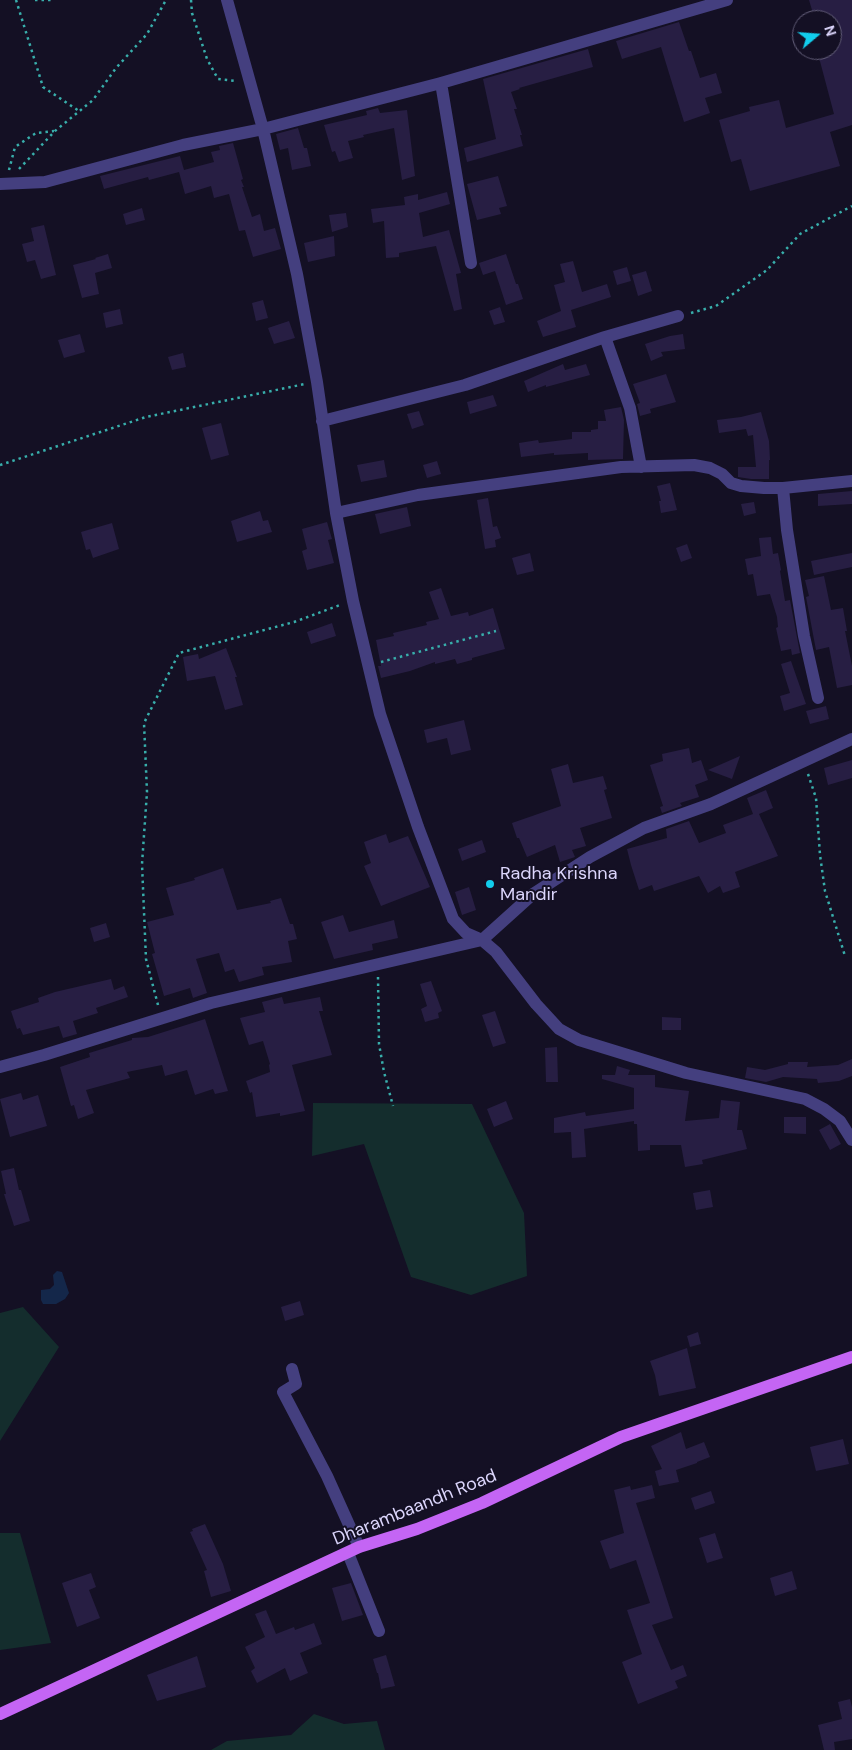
<!DOCTYPE html>
<style>
body{margin:0}
#map{position:relative;width:852px;height:1750px;overflow:hidden;background:#141024;font-family:"DM Sans",sans-serif}
canvas{display:block}
.north{position:absolute;left:792px;top:10px;width:50px;height:50px;box-sizing:border-box;background:#141024;border:1px solid #645f7a;border-radius:50%;rotate:72deg;font-size:14px;font-weight:700;line-height:20px;text-align:center;color:#dcd6fc}
.north::after{content:'';display:block;margin:auto;width:18px;height:22px;background:#12cdec;clip-path:polygon(50% 0,100% 100%,50% 72%,0 100%)}
</style>
<div id="map">
<canvas width="852" height="1750"></canvas>
<div class="north">N</div>
</div>
<script>
const ctx = document.querySelector('canvas').getContext('2d');
ctx.lineJoin = 'round';
function paint(path, color) {
  ctx.fillStyle = color;
  ctx.fill(path, 'evenodd');
}
function shape(rows) {
  const path = new Path2D();
  for (const r of rows) {
    path.moveTo(r[0], r[1]);
    for (let i = 2; i < r.length; i += 2) path.lineTo(r[i], r[i + 1]);
  }
  return path;
}
function strokePath(path, color, width, dash) {
  ctx.strokeStyle = color;
  ctx.lineWidth = width;
  ctx.lineCap = dash ? 'butt' : 'round';
  ctx.setLineDash(dash || []);
  ctx.stroke(path);
}
function label(font, color, halo, rows, align = 'center') {
  ctx.font = font + ' "DM Sans",sans-serif';
  ctx.lineWidth = 4;
  ctx.setLineDash([]);
  ctx.textBaseline = 'middle';
  ctx.strokeStyle = halo;
  ctx.fillStyle = color;
  for (const [text, x, y, turn = 0] of rows) {
    ctx.save();
    ctx.translate(x, y);
    ctx.rotate((+turn || 0) * Math.PI / 180);
    ctx.textAlign = isNaN(turn) ? turn : align;
    if (halo) ctx.strokeText(text, 0, 0);
    ctx.fillText(text, 0, 0);
    ctx.restore();
  }
}
const green = shape([
 [313,1103,472,1104,524,1213,527,1276,471,1295,411,1277,364,1144,312,1156],
 [23,1307,59,1347,0,1441,0,1313],
 [0,1533,20,1533,51,1643,0,1650],
 [314,1714,344,1724,377,1721,385,1750,211,1750,227,1741,291,1735]
]);
const water = shape([
 [57,1271,62,1272,69,1293,65,1299,56,1304,43,1304,41,1300,41,1290,50,1289,54,1285,53,1275]
]);
const building = shape([
 [809,0,852,0,852,125,830,132,840,166,750,191,741,159,731,162,719,120,750,111,749,107,779,100,786,128,834,114,817,50,832,50,832,20,815,20],
 [679,22,689,51,691,51,700,78,716,73,722,93,705,98,710,113,684,122,661,47,622,59,616,41],
 [588,49,593,67,519,88,520,89,511,92,517,109,514,109,522,135,520,135,523,146,467,162,464,148,496,139,483,79],
 [378,108,380,113,407,110,415,176,402,180,394,128,363,135,364,137,348,141,353,158,339,162,335,151,332,152,324,125,367,115,366,111],
 [298,128,304,148,307,148,311,166,292,170,288,148,280,150,276,134],
 [233,143,243,179,241,180,244,187,242,187,252,217,260,214,264,231,275,228,281,249,253,257,245,230,239,231,229,194,214,198,211,186,185,194,179,172,149,180,148,177,104,189,100,176,180,156,184,170,214,162,211,152,220,150,219,146],
 [498,176,507,206,499,208,501,214,477,220,467,184],
 [447,192,450,204,419,213,423,237,449,230,461,273,456,274,462,309,454,311,436,246,399,253,399,257,386,258,384,221,373,223,371,209,405,205,404,197,418,194,418,200],
 [142,208,145,220,126,225,123,214],
 [346,213,348,227,332,232,329,215],
 [44,225,56,275,41,279,35,260,27,262,22,244,34,241,31,228],
 [334,236,335,256,308,262,304,243],
 [108,254,112,268,95,273,99,294,82,298,73,265,96,259,95,258],
 [506,254,516,284,518,284,523,299,506,305,495,271,483,275,479,263],
 [573,261,582,292,607,284,611,297,571,310,576,327,543,337,537,321,561,311,554,285,565,282,560,264],
 [627,267,631,281,617,285,613,271],
 [646,271,652,291,638,296,632,275],
 [263,300,268,318,256,321,252,303],
 [500,307,505,322,494,325,489,311],
 [120,309,123,324,106,328,103,313],
 [289,321,295,338,274,344,268,328],
 [80,334,85,352,64,358,58,340],
 [683,334,685,349,661,352,663,356,651,361,645,344,670,336],
 [183,353,186,367,172,370,168,357],
 [563,364,565,370,586,364,590,375,546,387,546,385,528,392,524,381],
 [666,374,676,402,650,409,651,413,640,416,637,404,640,403,633,384],
 [493,395,497,406,470,414,467,402],
 [621,407,624,420,623,459,588,460,588,453,554,455,554,453,521,457,519,443,538,440,539,443,572,439,572,432,591,432,591,430,598,429,598,421,606,421,604,410],
 [419,411,424,425,412,429,407,414],
 [761,412,769,441,770,460,769,460,769,479,751,479,738,477,738,467,756,467,753,435,748,436,746,429,719,433,717,420,741,417],
 [221,423,229,455,211,460,202,428],
 [384,460,387,477,361,482,357,465],
 [437,461,441,474,427,478,423,465],
 [670,483,677,510,661,513,659,501,661,501,657,486],
 [852,491,852,504,818,506,818,494],
 [488,498,493,527,497,526,501,538,495,540,496,547,485,549,477,500],
 [754,502,756,513,744,516,741,504],
 [407,507,411,526,380,534,375,514],
 [260,511,263,521,268,520,272,532,237,542,231,521],
 [327,522,332,539,328,540,334,563,307,570,302,551,307,549,302,529],
 [112,523,119,549,93,558,90,549,86,550,81,532],
 [771,537,773,554,778,553,781,570,780,571,785,601,790,600,800,653,792,655,791,649,781,651,776,628,778,627,777,617,770,594,757,596,753,574,748,575,745,559,761,556,759,538],
 [687,544,692,558,681,562,676,548],
 [530,553,534,571,517,575,512,558],
 [852,553,852,567,814,575,811,561],
 [824,576,831,610,843,608,847,631,845,631,852,666,852,685,837,688,829,647,816,650,806,597,809,596,805,580],
 [441,588,451,616,468,612,469,616,493,608,505,649,472,658,472,660,457,664,455,659,435,664,435,662,410,671,381,678,378,666,381,666,376,640,394,636,393,633,427,625,426,622,439,619,429,592],
 [332,623,336,636,311,644,307,632],
 [226,648,237,677,235,677,243,705,225,710,215,676,187,681,183,657,198,654,199,659],
 [791,661,806,704,784,711,780,696,790,693,781,664],
 [826,706,829,719,810,724,806,711],
 [464,720,471,750,451,755,447,738,427,743,424,730],
 [689,748,692,763,701,760,708,780,695,785,699,797,680,803,682,806,662,813,660,807,663,806,650,765,663,761,662,754],
 [740,756,732,779,708,770],
 [852,760,852,778,828,785,824,768],
 [568,764,573,783,603,776,607,789,604,790,612,818,580,828,586,846,572,850,575,857,560,862,555,845,527,857,519,838,517,838,512,823,561,806,551,769],
 [766,790,773,808,759,814,778,856,735,872,740,887,723,893,720,886,708,893,699,876,654,891,652,885,639,890,631,865,627,849,667,838,666,829,689,821,699,843,726,833,723,825,753,814,747,798],
 [386,834,389,843,408,836,430,887,381,906,364,866,371,863,364,842],
 [482,840,486,852,462,861,458,849],
 [223,868,237,910,271,903,270,901,281,898,290,924,293,924,297,939,288,941,292,962,262,967,264,975,239,982,234,969,225,972,219,953,196,959,207,993,193,998,190,988,164,996,152,954,155,953,147,922,174,915,166,888,195,880,194,878],
 [469,887,476,910,462,915,455,892],
 [343,915,349,932,394,920,398,938,372,944,373,950,334,959,321,922],
 [106,923,110,937,94,942,90,928],
 [111,979,114,990,124,986,128,997,96,1008,98,1013,73,1021,77,1034,63,1038,59,1026,23,1035,20,1028,17,1029,11,1011,39,1002,38,998,55,992],
 [431,981,442,1011,438,1013,439,1018,425,1022,421,1009,427,1006,420,984],
 [282,997,284,1004,320,997,323,1011,319,1011,332,1055,292,1065,305,1111,280,1116,280,1113,256,1117,252,1092,250,1093,246,1081,270,1072,269,1065,270,1064,263,1041,249,1045,240,1018,265,1012,262,1002],
 [495,1011,506,1043,493,1047,482,1015],
 [662,1017,681,1018,681,1030,662,1030],
 [205,1019,228,1091,215,1094,213,1089,195,1095,187,1070,165,1076,162,1065,127,1072,130,1078,86,1090,94,1113,78,1119,74,1105,71,1106,60,1067,90,1057,89,1053,132,1040,132,1038,148,1037],
 [557,1047,558,1082,546,1082,545,1048],
 [852,1059,852,1076,839,1081,818,1083,817,1079,783,1077,766,1082,745,1078,747,1067,765,1070,788,1064,788,1062,808,1062,807,1067,838,1065],
 [617,1066,630,1070,628,1075,655,1075,655,1087,689,1091,685,1121,719,1118,721,1100,740,1102,737,1130,742,1130,747,1149,702,1160,703,1164,685,1167,681,1145,650,1145,650,1150,638,1151,637,1124,634,1124,634,1121,584,1129,586,1157,572,1158,571,1132,554,1133,554,1118,585,1112,586,1116,634,1109,634,1088,602,1079,602,1075,615,1075],
 [21,1093,23,1100,38,1095,47,1126,10,1137,0,1099],
 [506,1101,513,1119,494,1127,487,1109],
 [784,1117,806,1117,806,1134,784,1133],
 [830,1124,841,1144,830,1150,819,1130],
 [14,1168,19,1190,21,1190,30,1221,14,1226,4,1194,6,1194,1,1171],
 [710,1190,713,1207,696,1210,693,1193],
 [300,1301,304,1315,285,1321,281,1307],
 [698,1332,701,1344,690,1347,687,1336],
 [687,1348,696,1388,659,1396,655,1375,650,1361],
 [681,1432,686,1449,704,1442,710,1457,697,1462,697,1463,676,1470,679,1482,659,1486,655,1471,662,1469,651,1446],
 [843,1439,849,1464,816,1471,810,1447],
 [652,1485,655,1498,636,1503,673,1618,652,1625,671,1670,683,1665,687,1676,675,1681,678,1688,638,1704,622,1662,642,1654,627,1610,650,1603,636,1560,610,1569,600,1541,624,1533,614,1490,630,1486,631,1490],
 [711,1491,715,1503,695,1510,691,1498],
 [205,1524,223,1564,231,1591,211,1597,204,1571,207,1570,190,1532,193,1531,192,1529],
 [715,1533,723,1558,707,1563,699,1538],
 [792,1571,797,1589,775,1596,770,1578],
 [91,1573,96,1587,89,1590,100,1618,77,1627,62,1583],
 [351,1583,363,1615,342,1621,332,1588],
 [266,1610,276,1634,294,1627,295,1630,314,1623,322,1644,300,1653,308,1673,290,1681,285,1668,257,1683,251,1671,255,1668,245,1647,265,1637,255,1614],
 [386,1655,395,1686,381,1689,378,1673,377,1673,373,1659],
 [197,1656,206,1687,157,1701,147,1675],
 [850,1699,852,1707,852,1739,834,1742,835,1750,824,1750,818,1725,842,1719,838,1702]
]);
const path = shape([
 [16,0,43,87,79,111],
 [35,0,54,0],
 [191,0,192,13,207,59,218,79,237,81],
 [19,169,55,131,93,100,116,68,147,34,166,0],
 [9,170,15,147,36,133,54,131],
 [691,313,716,306,767,270,800,234,852,206],
 [0,465,146,417,305,384],
 [381,662,496,631],
 [808,774,816,798,820,855,825,891,845,956],
 [378,977,379,1044,384,1072,393,1106],
 [158,1005,146,959,142,864,147,792,144,723,179,653,294,622,340,605]
]);
const minor = shape([
 [227,0,263,129,297,274,317,382,336,513,353,601,380,714,418,827,453,919,466,933,482,940,496,952,536,1004,559,1029,579,1040,686,1073,805,1099,824,1109,840,1121,852,1140],
 [441,83,471,263],
 [0,184,45,182,183,145,263,129,441,83,727,0],
 [605,337,630,408,641,467],
 [322,421,465,385,605,337,678,316],
 [783,488,787,530,804,636,818,698],
 [336,513,418,495,621,467,694,465,710,468,722,474,731,483,741,486,764,488,783,488,852,481],
 [0,1067,44,1055,211,1003,482,940,533,894,590,857,644,828,711,804,852,739],
 [292,1369,296,1384,283,1392,327,1476,359,1547],
 [348,1553,379,1631]
]);
const major = shape([
 [0,1714,359,1547,417,1529,482,1503,621,1437,852,1357]
]);
const markers = [
 [490,884,5,"#12cdec"]
];
const poiNames = [
 ["Radha Krishna",500,874],
 ["Mandir",500,895]
];
const streetNames = [
 ["Dharambaandh Road",415,1508,-22]
];
paint(green, '#142d2d');
paint(water, '#14274a');
paint(building, '#271e43');
strokePath(path, '#38aeab', 2.5, [2.5, 4]);
strokePath(minor, '#443f7f', 12);
strokePath(major, '#c465f4', 12);
for (const [x, y, r, color] of markers) {
  const dot = new Path2D();
  dot.arc(x, y, r, 0, 2 * Math.PI);
  ctx.fillStyle = color;
  ctx.fill(dot);
  strokePath(dot, '#141024', 2);
}
label('18px', '#dcd6fc', '#141024', poiNames, 'left');
label('18px', '#dcd6fc', '#141024', streetNames);
</script>
